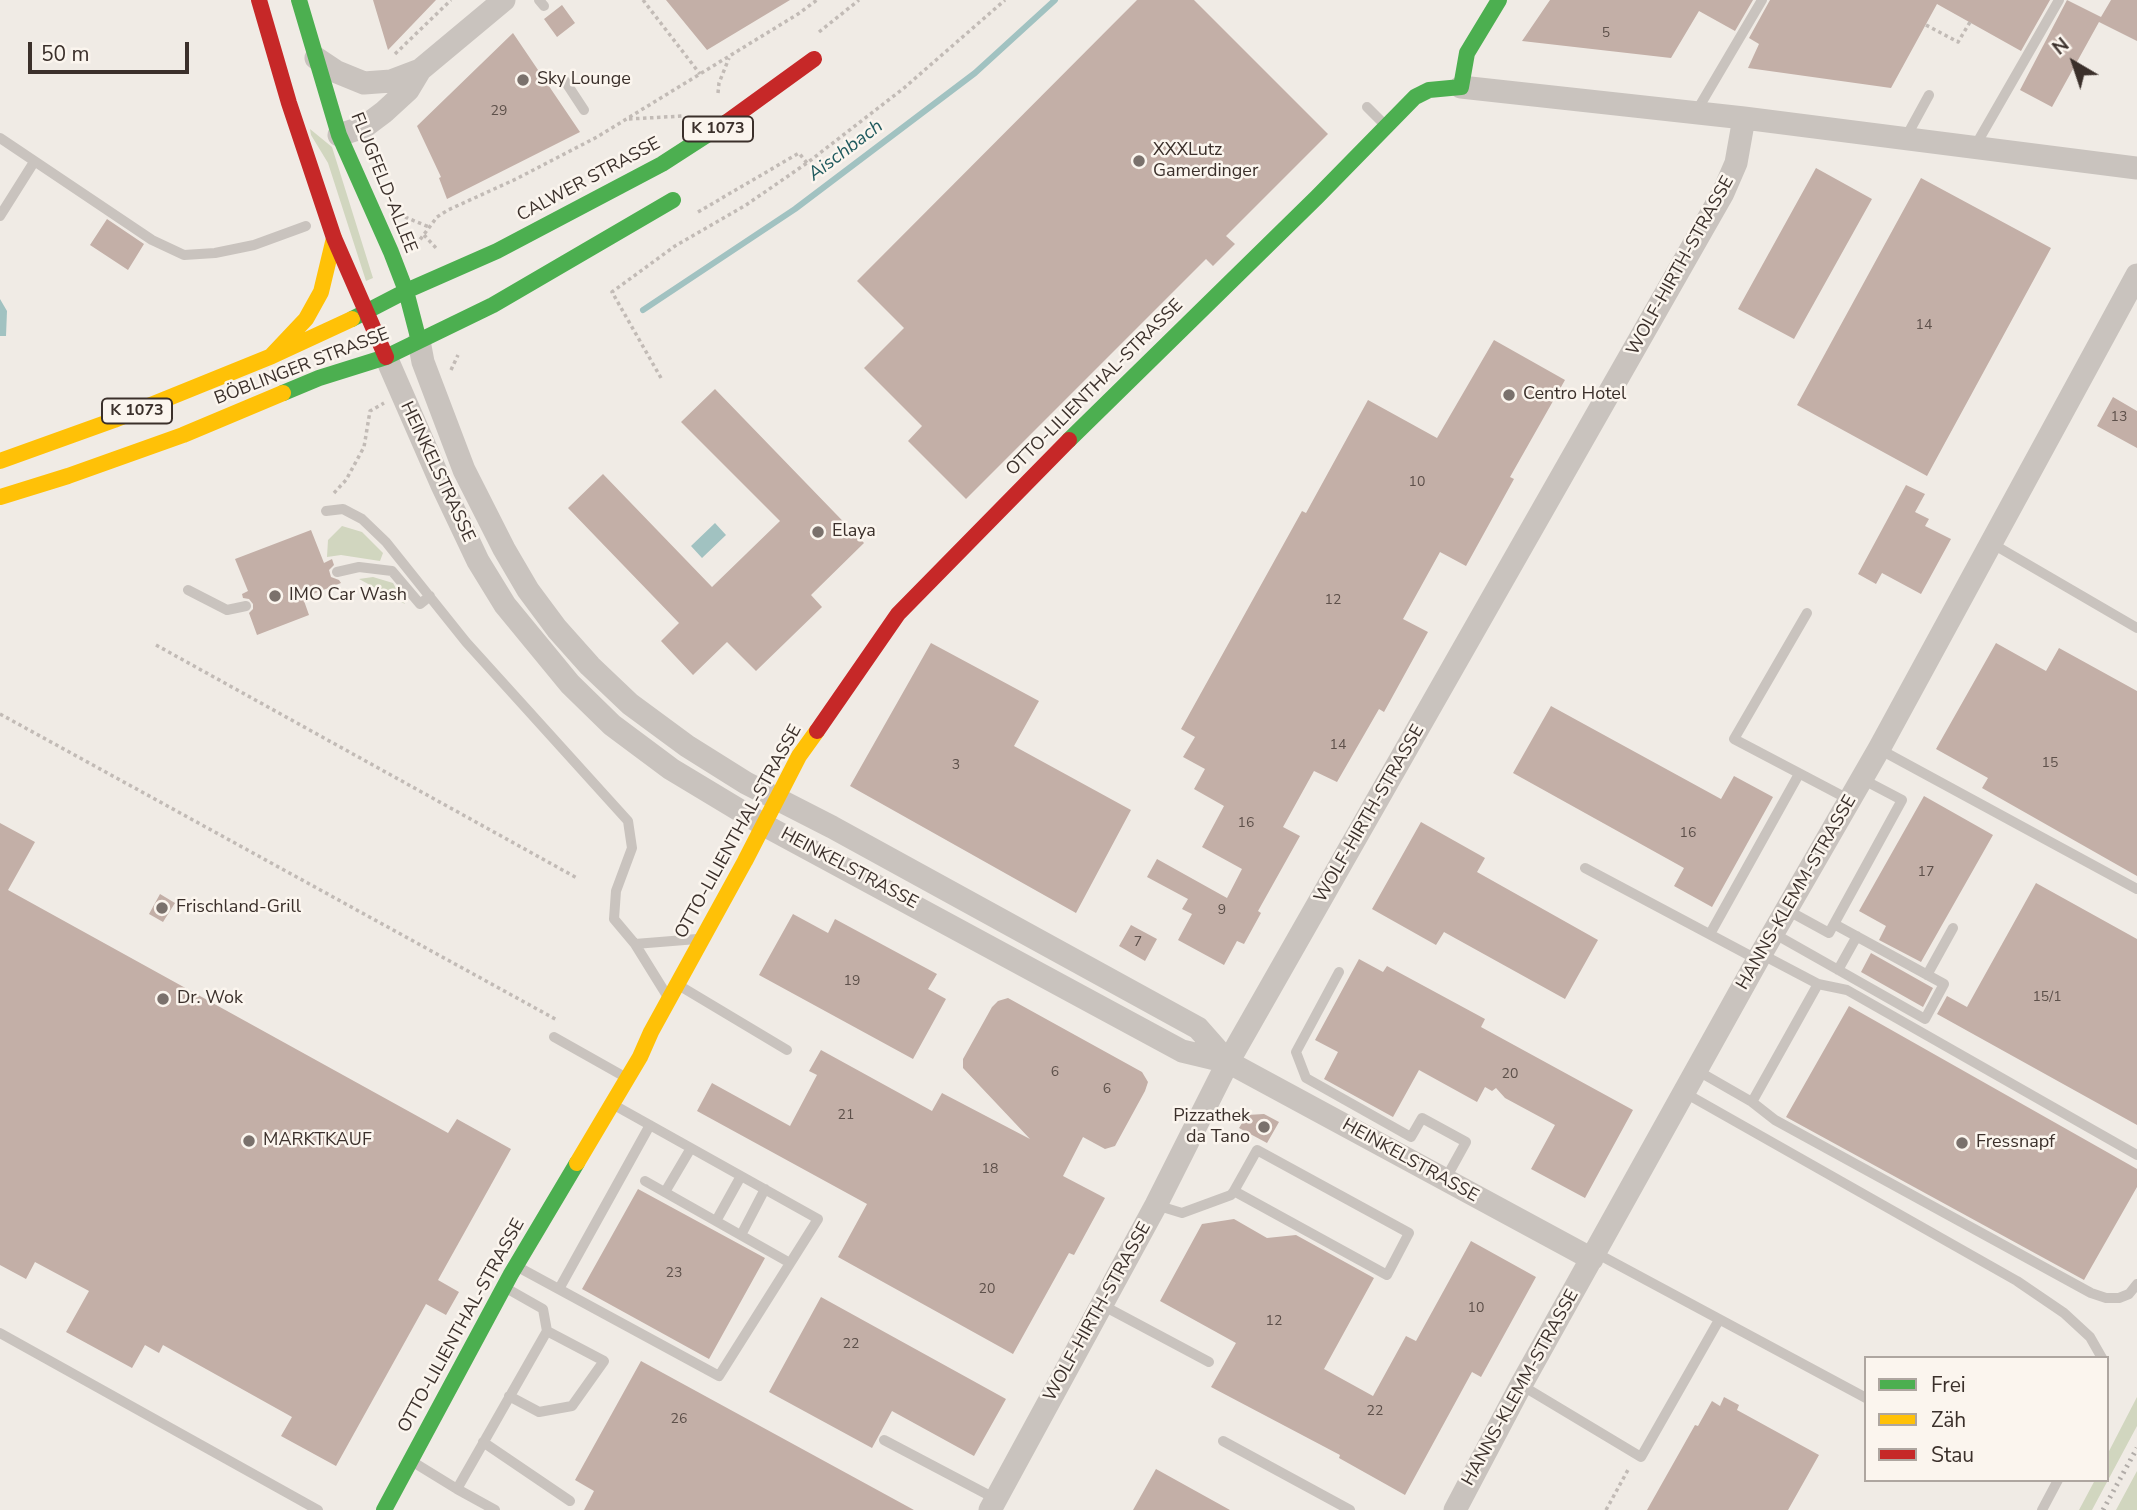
<!DOCTYPE html>
<meta charset="utf-8">
<style>
body{margin:0}
#map{position:relative;width:2137px;height:1510px;overflow:hidden;background:#f0ebe5;font-family:"Nunito Sans",sans-serif}
canvas{display:block}
.legend{position:absolute;left:1864px;top:1356px;width:245px;height:126px;box-sizing:border-box;background:#fbf5ee;border:2px solid #aea6a0;margin:0;padding:9px 12px;list-style:none;font-size:21px;color:#3b302b}
.legend li{display:flex;align-items:center;gap:14px;height:35px}
.legend b{width:35px;border:2px solid #aea6a0}
.north{position:absolute;left:2039px;top:28px;width:70px;height:70px;-webkit-text-stroke:5px #fbf5ee;paint-order:stroke;rotate:321deg;font-size:19px;font-weight:700;line-height:28px;text-align:center;color:#3b302b}
.north::after{content:'';display:block;margin:auto;width:24px;height:32px;background:#3b302b;clip-path:polygon(50% 0,100% 100%,50% 72%,0 100%)}
.scale{position:absolute;left:28px;top:42px;width:161px;height:32px;box-sizing:border-box;border:4px solid #3b302b;border-top:0;padding-left:9px;font-size:21px;line-height:24px;white-space:nowrap;color:#3b302b;-webkit-text-stroke:5px #fbf5ee;paint-order:stroke}
</style>
<div id="map">
<canvas width="2137" height="1510"></canvas>
<ul class="legend">
<li><b style="height:9px;background:#4caf50"></b>Frei</li>
<li><b style="height:9px;background:#ffc107"></b>Zäh</li>
<li><b style="height:9px;background:#c62828"></b>Stau</li>
</ul>
<div class="north">N</div>
<div class="scale">50 m</div>
</div>
<script>
const ctx = document.querySelector('canvas').getContext('2d');
ctx.lineJoin = 'round';
function paint(path, color) {
  ctx.fillStyle = color;
  ctx.fill(path, 'evenodd');
}
function shape(rows) {
  const path = new Path2D();
  for (const r of rows) {
    path.moveTo(r[0], r[1]);
    for (let i = 2; i < r.length; i += 2) path.lineTo(r[i], r[i + 1]);
  }
  return path;
}
function strokePath(path, color, width, dash) {
  ctx.strokeStyle = color;
  ctx.lineWidth = width;
  ctx.lineCap = dash ? 'butt' : 'round';
  ctx.setLineDash(dash || []);
  ctx.stroke(path);
}
function label(font, color, halo, rows, align = 'center') {
  ctx.font = font + ' "Nunito Sans",sans-serif';
  ctx.lineWidth = 5;
  ctx.setLineDash([]);
  ctx.textBaseline = 'middle';
  ctx.strokeStyle = halo;
  ctx.fillStyle = color;
  for (const [text, x, y, turn = 0] of rows) {
    ctx.save();
    ctx.translate(x, y);
    ctx.rotate((+turn || 0) * Math.PI / 180);
    ctx.textAlign = isNaN(turn) ? turn : align;
    if (halo) ctx.strokeText(text, 0, 0);
    ctx.fillText(text, 0, 0);
    ctx.restore();
  }
}
const green = shape([
 [310,129,332,147,373,278,366,281,328,163,311,135],
 [342,526,362,532,383,553,380,561,341,555,327,557,328,540],
 [373,577,393,583,405,604,359,579],
 [2137,1397,2137,1426,2092,1510,2079,1510,2095,1480,2107,1480,2107,1455],
 [2137,1471,2137,1510,2116,1510]
]);
const water = shape([
 [0,299,7,311,6,336,0,336],
 [715,523,726,535,702,558,691,546]
]);
const stream = shape([
 [643,310,795,209,975,73,1055,0]
]);
const building = shape([
 [373,0,436,0,388,50],
 [666,0,790,0,707,50],
 [1137,0,1194,0,1328,134,1226,236,1235,244,1213,266,1206,259,966,499,908,441,922,426,864,368,904,328,857,281],
 [1550,0,1753,0,1735,31,1699,11,1671,58,1522,41],
 [1770,0,2050,0,2021,51,1937,4,1891,88,1748,68,1759,44,1749,38],
 [2067,0,2101,17,2111,0,2137,0,2137,41,2099,22,2052,107,2020,90],
 [562,5,575,23,557,37,544,19],
 [513,33,580,132,447,199,439,178,441,177,417,126],
 [1816,168,1872,199,1794,339,1738,309],
 [1921,178,2051,248,1927,476,1797,405],
 [107,219,144,244,128,270,90,245],
 [1494,340,1565,380,1510,477,1514,479,1466,566,1440,552,1403,619,1428,632,1384,712,1379,709,1337,782,1314,771,1283,827,1300,836,1258,911,1261,913,1244,944,1237,941,1224,965,1178,940,1192,914,1182,909,1188,899,1147,877,1157,859,1227,898,1242,869,1202,847,1224,806,1194,789,1205,769,1183,757,1195,737,1181,729,1302,511,1306,513,1368,400,1437,438],
 [715,389,864,543,811,595,822,607,756,671,727,642,693,675,661,641,679,623,568,508,603,474,712,587,780,521,681,422],
 [2113,397,2137,411,2137,448,2097,426],
 [1906,485,1925,494,1915,512,1929,519,1925,526,1951,539,1921,594,1882,573,1876,584,1858,574],
 [311,530,324,563,332,559,334,565,329,570,331,577,339,580,341,583,303,598,309,615,257,635,249,613,253,609,253,604,249,599,243,598,242,594,248,591,235,559],
 [931,643,1039,701,1014,746,1131,810,1076,913,850,786],
 [1996,643,2046,671,2059,648,2137,691,2137,876,1982,788,1988,778,1936,749],
 [1551,706,1721,799,1734,776,1773,797,1712,907,1674,886,1684,868,1513,773],
 [1924,796,1993,835,1921,962,1879,940,1886,926,1859,911],
 [1421,822,1485,858,1477,872,1598,940,1565,999,1444,932,1436,945,1372,909],
 [0,823,35,842,8,890,448,1133,457,1119,511,1149,438,1280,459,1292,446,1315,426,1304,336,1466,281,1436,292,1417,163,1345,159,1353,145,1345,132,1368,66,1332,89,1291,35,1262,26,1279,0,1265],
 [2036,883,2137,939,2137,1125,1937,1014,1947,996,1967,1007],
 [160,894,175,903,163,922,149,914],
 [793,914,828,933,835,919,937,974,928,989,946,999,913,1059,759,975],
 [1131,925,1157,939,1145,961,1119,946],
 [1871,953,1933,988,1923,1007,1861,972],
 [1359,959,1383,972,1387,966,1485,1019,1481,1027,1633,1110,1585,1198,1531,1169,1555,1125,1505,1098,1496,1088,1492,1091,1485,1087,1477,1102,1419,1070,1393,1117,1324,1079,1338,1052,1315,1040],
 [1008,998,1142,1072,1148,1082,1145,1091,1115,1146,1105,1149,1083,1137,1063,1176,1105,1198,1074,1255,1069,1253,1013,1354,838,1257,867,1204,697,1111,712,1083,790,1126,817,1075,809,1071,821,1050,932,1111,942,1093,1030,1139,963,1068,963,1059,992,1007,998,1001],
 [1849,1006,2137,1169,2137,1187,2084,1280,1786,1117],
 [1264,1114,1279,1122,1267,1143,1239,1128,1247,1115],
 [638,1189,765,1258,709,1359,582,1289],
 [1234,1219,1267,1238,1296,1235,1374,1278,1324,1369,1373,1396,1406,1336,1416,1341,1471,1241,1536,1277,1481,1377,1472,1372,1405,1495,1339,1458,1340,1455,1211,1387,1236,1343,1160,1301,1202,1224],
 [821,1297,1006,1399,974,1456,892,1411,872,1448,769,1392],
 [641,1361,914,1510,584,1510,594,1491,575,1480],
 [1724,1397,1739,1405,1737,1410,1819,1455,1788,1510,1647,1510,1695,1425,1698,1426,1712,1401,1720,1406],
 [1156,1469,1230,1510,1133,1510]
]);
const path = shape([
 [643,0,700,74],
 [1926,25,1958,42,1970,22],
 [819,32,859,0],
 [395,54,451,0],
 [718,93,719,83,729,58],
 [629,119,683,116],
 [698,212,799,153,807,163],
 [405,217,429,227],
 [424,235,437,249],
 [416,245,437,217,448,210,516,179,597,137,798,14,817,0],
 [451,370,458,355],
 [661,378,612,292,675,246,746,205,807,163,904,88,1005,0],
 [334,493,346,480,364,447,370,411,384,403],
 [156,645,577,878],
 [0,714,557,1020],
 [1606,1510,1629,1468]
]);
const lane = shape([
 [539,0,544,6],
 [565,81,584,110],
 [1367,107,1384,124],
 [1696,112,1762,0],
 [0,138,152,240,184,255,215,253,254,245,306,226],
 [1905,139,1929,95],
 [1974,148,2059,0],
 [0,216,34,162],
 [326,511,343,509,362,519,386,542,466,642,628,821,632,848,616,891,614,919,635,944,697,939],
 [1991,543,2137,628],
 [337,572,359,567,392,571,420,604,430,596],
 [188,590,227,610,246,606],
 [1807,613,1734,739,1850,800],
 [1879,749,2137,889],
 [1585,868,1758,960],
 [1834,924,1902,800,1862,779],
 [1773,933,1925,1019,1944,984,1834,924,1829,933,1787,910],
 [1710,934,1799,774],
 [635,944,666,994],
 [1761,954,1818,984,1847,990,2137,1155],
 [1838,970,1857,936],
 [1339,972,1296,1052,1306,1078,1411,1137,1422,1118,1466,1142,1445,1180],
 [1927,975,1953,928],
 [680,986,787,1050],
 [554,1037,625,1077],
 [1698,1071,1752,1102,1775,1120,2091,1293,2106,1298,2119,1298,2129,1294,2137,1284],
 [1685,1093,2017,1281,2064,1313,2090,1337,2102,1358],
 [1752,1102,1818,984],
 [645,1181,790,1263],
 [665,1192,691,1148],
 [1156,1205,1182,1213,1231,1195,1234,1191,1257,1150,1409,1233,1387,1275,1234,1191],
 [716,1221,741,1176],
 [741,1235,765,1189],
 [1596,1253,1866,1398],
 [518,1267,719,1376,818,1219,614,1105],
 [559,1289,650,1125],
 [1102,1305,1209,1362],
 [0,1333,318,1510],
 [1521,1385,1641,1457,1719,1320],
 [509,1396,539,1412,572,1406,604,1361,547,1331],
 [884,1440,996,1499],
 [1223,1441,1350,1510],
 [483,1442,570,1501],
 [413,1462,457,1489,547,1331,543,1309,506,1288],
 [457,1489,495,1510],
 [2042,1510,2058,1480]
]);
const street = shape([
 [316,58,337,72,364,83,391,81,420,70,504,0],
 [1461,87,1744,118,2137,168],
 [339,135,364,127,384,112,408,90,420,70],
 [419,341,423,362,464,470,504,549,528,590,557,629,590,666,630,704,687,746,746,783,832,827,1198,1028,1228,1062],
 [386,357,441,483,478,561,505,605,570,684,612,725,671,769,764,825,1182,1051,1228,1062,1592,1259],
 [990,1510,1156,1205,1228,1062,1723,193,1736,163,1744,118],
 [1455,1510,1521,1385,1761,954,1879,749,2137,275]
]);
const fast = shape([
 [299,0,339,135,391,252,406,291,419,341],
 [352,319,406,291,497,251,662,164,727,122],
 [283,393,319,378,386,357,493,305,673,200],
 [1069,440,1317,197,1415,97,1429,90,1461,87,1467,53,1499,0],
 [384,1510,511,1274,577,1163]
]);
const slow = shape([
 [272,355,306,319,321,292,334,238],
 [0,461,114,420,272,356,352,319],
 [0,497,68,476,183,435,283,393],
 [577,1163,640,1057,651,1032,745,861,799,756,817,731]
]);
const jam = shape([
 [259,0,289,103,334,238,386,357],
 [727,122,814,59],
 [817,731,898,614,1069,440]
]);
const rail = shape([
 [2103,1510,2137,1448]
]);
const markers = [
 [523,80,7,"#7a716c"],
 [1139,161,7,"#7a716c"],
 [1509,395,7,"#7a716c"],
 [818,532,7,"#7a716c"],
 [275,596,7,"#7a716c"],
 [162,908,7,"#7a716c"],
 [163,999,7,"#7a716c"],
 [1264,1127,7,"#7a716c"],
 [249,1141,7,"#7a716c"],
 [1962,1143,7,"#7a716c"]
];
const numberNames = [
 ["5",1606,34],
 ["29",499,112],
 ["14",1924,326],
 ["13",2119,418],
 ["10",1417,483],
 ["12",1333,601],
 ["14",1338,746],
 ["15",2050,764],
 ["3",956,766],
 ["16",1246,824],
 ["16",1688,834],
 ["17",1926,873],
 ["9",1222,911],
 ["7",1138,943],
 ["19",852,982],
 ["15/1",2047,998],
 ["6",1055,1073],
 ["20",1510,1075],
 ["6",1107,1090],
 ["21",846,1116],
 ["18",990,1170],
 ["23",674,1274],
 ["20",987,1290],
 ["10",1476,1309],
 ["12",1274,1322],
 ["22",851,1345],
 ["22",1375,1412],
 ["26",679,1420]
];
const shields = [
 [718,129,70],
 [137,411,70]
];
const shieldNames = [
 ["K 1073",718,129],
 ["K 1073",137,411]
];
const poiNames = [
 ["Sky Lounge",537,80],
 ["XXXLutz",1153,151],
 ["Gamerdinger",1153,172],
 ["Centro Hotel",1523,395],
 ["Elaya",832,532],
 ["IMO Car Wash",289,596],
 ["Frischland-Grill",176,908],
 ["Dr. Wok",177,999],
 ["Pizzathek",1250,1117,"right"],
 ["da Tano",1250,1138,"right"],
 ["MARKTKAUF",263,1141],
 ["Fressnapf",1976,1143]
];
const streetNames = [
 ["CALWER STRASSE",589,180,-28],
 ["FLUGFELD-ALLEE",383,183,68],
 ["WOLF-HIRTH-STRASSE",1681,266,-61],
 ["BÖBLINGER STRASSE",302,367,-21],
 ["OTTO-LILIENTHAL-STRASSE",1095,388,-45],
 ["HEINKELSTRASSE",437,472,65],
 ["WOLF-HIRTH-STRASSE",1370,814,-60],
 ["OTTO-LILIENTHAL-STRASSE",739,832,-61],
 ["HEINKELSTRASSE",849,869,28],
 ["HANNS-KLEMM-STRASSE",1797,893,-60],
 ["HEINKELSTRASSE",1410,1161,29],
 ["WOLF-HIRTH-STRASSE",1098,1312,-61],
 ["OTTO-LILIENTHAL-STRASSE",462,1326,-61],
 ["HANNS-KLEMM-STRASSE",1521,1388,-61]
];
const waterNames = [
 ["Aischbach",846,151,-37]
];
paint(green, '#d1d6bf');
paint(water, '#a1c2c1');
strokePath(stream, '#a1c2c1', 6);
paint(building, '#c3afa7');
strokePath(path, '#c2bbb6', 3.5, [3.5, 3.5]);
strokePath(lane, '#c9c3be', 10);
strokePath(street, '#c9c3be', 23);
strokePath(fast, '#4caf50', 16);
strokePath(slow, '#ffc107', 16);
strokePath(jam, '#c62828', 16);
strokePath(rail, '#b1aca8', 5, [2, 5]);
for (const [x, y, r, color] of markers) {
  const dot = new Path2D();
  dot.arc(x, y, r, 0, 2 * Math.PI);
  ctx.fillStyle = color;
  ctx.fill(dot);
  strokePath(dot, '#fbf5ee', 2.5);
}
label('14px', '#5d504a', null, numberNames);
for (const [x, y, w] of shields) {
  const box = new Path2D();
  box.roundRect(x - w / 2, y - 12.5, w, 25, 5);
  ctx.fillStyle = '#fbf5ee';
  ctx.fill(box);
  strokePath(box, '#3b302b', 2);
}
label('bold 16px', '#3b302b', null, shieldNames);
label('18px', '#3b302b', '#fbf5ee', poiNames, 'left');
label('18px', '#3b302b', '#fbf5ee', streetNames);
label('italic 19px', '#1f5a5e', '#fbf5ee', waterNames);
</script>
